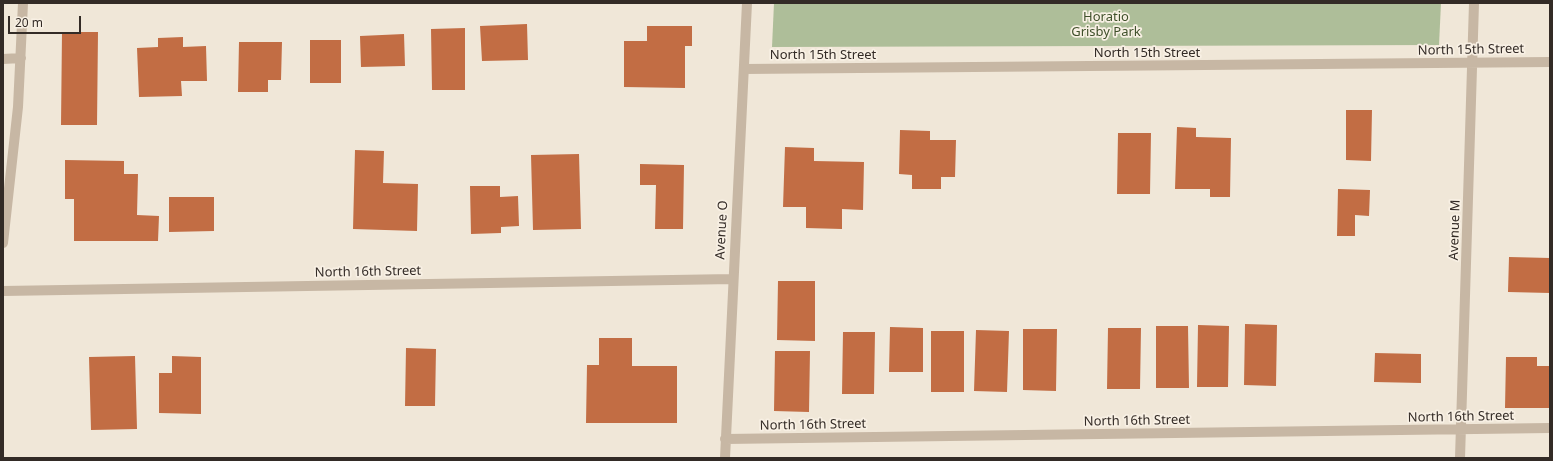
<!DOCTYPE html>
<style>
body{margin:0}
#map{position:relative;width:1553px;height:461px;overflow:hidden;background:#f0e7d8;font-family:"Noto Sans",sans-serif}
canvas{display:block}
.frame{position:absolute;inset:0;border:4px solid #332b26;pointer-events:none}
.scale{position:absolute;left:8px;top:16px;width:73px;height:18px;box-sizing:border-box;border:2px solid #332b26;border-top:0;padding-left:5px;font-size:12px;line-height:14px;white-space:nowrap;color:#332b26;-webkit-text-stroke:3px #f8f0e4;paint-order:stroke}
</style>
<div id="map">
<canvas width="1553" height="461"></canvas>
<div class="frame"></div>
<div class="scale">20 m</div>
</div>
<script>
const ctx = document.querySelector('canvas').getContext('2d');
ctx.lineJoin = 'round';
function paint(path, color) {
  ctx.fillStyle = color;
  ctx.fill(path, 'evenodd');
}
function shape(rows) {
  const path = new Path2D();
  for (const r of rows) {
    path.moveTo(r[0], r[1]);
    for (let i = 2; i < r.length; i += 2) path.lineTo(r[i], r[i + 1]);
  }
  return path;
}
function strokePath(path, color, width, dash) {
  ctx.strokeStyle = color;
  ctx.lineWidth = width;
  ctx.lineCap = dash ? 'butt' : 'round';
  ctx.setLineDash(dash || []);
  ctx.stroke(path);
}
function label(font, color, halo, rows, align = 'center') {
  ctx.font = font + ' "Noto Sans",sans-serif';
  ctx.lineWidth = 3.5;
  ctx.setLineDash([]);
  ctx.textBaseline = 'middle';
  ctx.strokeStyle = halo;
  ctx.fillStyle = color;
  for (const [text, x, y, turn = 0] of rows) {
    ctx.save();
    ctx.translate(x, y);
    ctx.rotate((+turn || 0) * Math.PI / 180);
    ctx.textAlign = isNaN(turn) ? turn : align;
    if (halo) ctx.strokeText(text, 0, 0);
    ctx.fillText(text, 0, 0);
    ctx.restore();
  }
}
const green = shape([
 [774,3,1441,3,1439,45,772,47]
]);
const building = shape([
 [527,24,528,60,482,61,480,26],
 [647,26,692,26,692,46,685,46,685,88,624,87,624,41,647,41],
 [465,28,465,90,432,90,431,29],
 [62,32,98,32,97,125,61,125],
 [404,34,405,66,361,67,360,36],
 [183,37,183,47,206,46,207,81,181,81,182,96,139,97,137,48,158,47,158,38],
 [310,40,341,40,341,83,310,83],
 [239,42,282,42,281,80,268,80,268,92,238,92],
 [1346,110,1372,110,1371,161,1346,160],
 [1177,127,1196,128,1196,137,1231,138,1230,197,1210,197,1210,189,1175,189],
 [900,130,930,131,930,140,956,140,955,177,941,177,941,189,912,189,912,175,899,174],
 [1118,133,1151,133,1150,194,1117,194],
 [785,147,814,148,814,161,864,162,863,210,842,209,842,229,806,228,806,207,783,207],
 [355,150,384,151,383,183,418,184,417,231,353,229],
 [579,154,581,229,533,230,531,155],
 [65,160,124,161,124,174,138,174,137,215,159,216,158,241,74,241,74,199,65,199],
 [640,164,684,165,683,229,655,229,656,185,640,185],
 [470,186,500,186,500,197,518,196,519,226,501,227,501,233,471,234],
 [1338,189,1370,190,1369,216,1355,215,1355,236,1337,236],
 [169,197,214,197,214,231,169,232],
 [1509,257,1550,258,1550,293,1508,292],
 [778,281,815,281,815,341,777,340],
 [1245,324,1277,325,1276,386,1244,385],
 [1198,325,1229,326,1228,387,1197,387],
 [1156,326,1188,326,1189,388,1156,388],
 [890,327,923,328,923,372,889,372],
 [1108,328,1141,328,1140,389,1107,389],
 [1023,329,1057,329,1056,391,1023,390],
 [976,330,1009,331,1007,392,974,391],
 [931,331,964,331,964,392,931,392],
 [843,332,875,332,874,394,842,394],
 [599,338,632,338,632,366,677,366,677,423,586,423,587,365,599,365],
 [406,348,436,349,435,406,405,406],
 [775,351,810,351,809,412,774,411],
 [1375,353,1421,354,1421,383,1374,382],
 [135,356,137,429,91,430,89,357],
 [172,356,201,357,201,414,159,413,159,373,172,373],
 [1506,357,1537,357,1537,366,1550,366,1550,408,1505,408]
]);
const minor = shape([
 [3,59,21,58],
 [744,69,1550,62],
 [3,243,18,107,23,3],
 [3,291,733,279],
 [725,439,1550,428],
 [725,458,747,3],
 [1460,458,1474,3]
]);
const parkNames = [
 ["Horatio",1106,17],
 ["Grisby Park",1106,32]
];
const streetNames = [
 ["North 15th Street",1471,50,-1],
 ["North 15th Street",1147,53],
 ["North 15th Street",823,55],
 ["Avenue O",722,230,-87],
 ["Avenue M",1455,230,-88],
 ["North 16th Street",368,272,-1],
 ["North 16th Street",1461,417,-1],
 ["North 16th Street",1137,421,-1],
 ["North 16th Street",813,425,-1]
];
paint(green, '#aebe99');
paint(building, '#c26d44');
strokePath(minor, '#c7b7a4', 10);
label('13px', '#3f502a', '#f8f0e4', parkNames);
label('13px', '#332b26', '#f8f0e4', streetNames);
</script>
